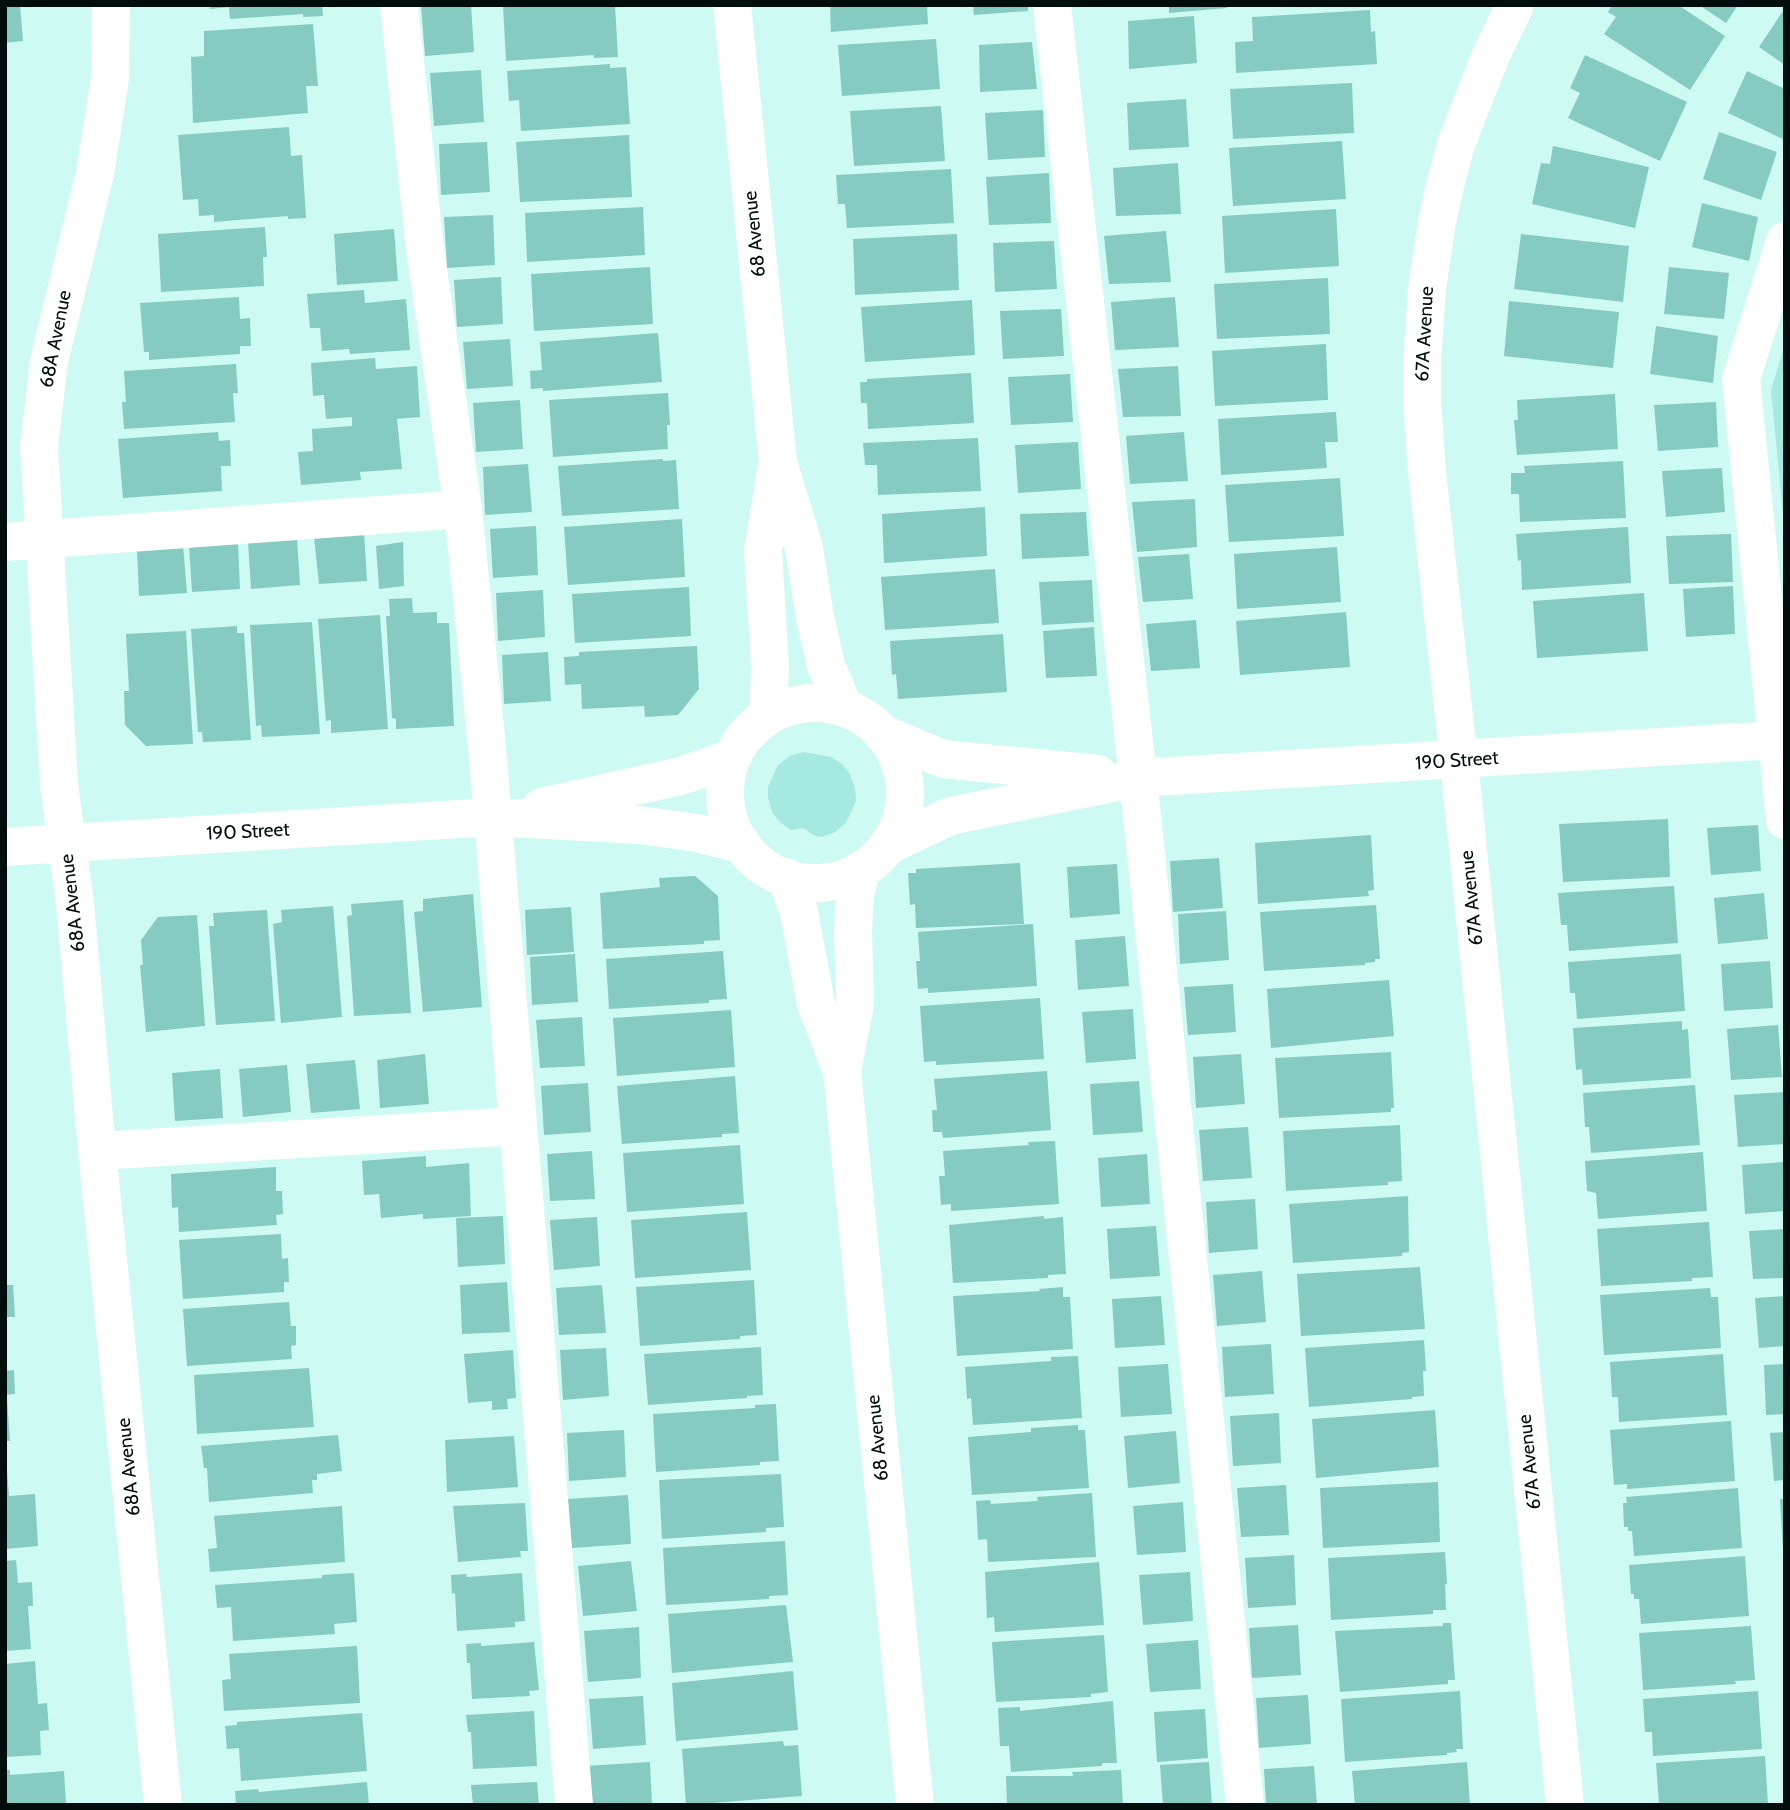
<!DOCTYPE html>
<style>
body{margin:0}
#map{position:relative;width:1790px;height:1810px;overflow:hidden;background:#cdfaf3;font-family:Cabin,sans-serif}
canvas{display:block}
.frame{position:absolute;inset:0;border:7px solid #010e0d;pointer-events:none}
</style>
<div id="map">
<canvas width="1790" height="1810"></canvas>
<div class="frame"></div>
</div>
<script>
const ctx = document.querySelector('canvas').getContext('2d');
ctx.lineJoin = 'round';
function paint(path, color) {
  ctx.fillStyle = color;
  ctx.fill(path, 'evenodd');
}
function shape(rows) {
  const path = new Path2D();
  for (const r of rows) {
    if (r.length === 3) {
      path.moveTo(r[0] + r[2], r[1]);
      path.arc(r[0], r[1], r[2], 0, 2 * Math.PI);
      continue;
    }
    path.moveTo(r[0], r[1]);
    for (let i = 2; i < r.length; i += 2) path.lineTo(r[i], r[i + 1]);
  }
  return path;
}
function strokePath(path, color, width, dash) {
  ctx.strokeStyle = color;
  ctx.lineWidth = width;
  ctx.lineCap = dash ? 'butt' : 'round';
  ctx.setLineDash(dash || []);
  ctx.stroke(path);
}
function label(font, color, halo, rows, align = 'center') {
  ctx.font = font + ' Cabin,sans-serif';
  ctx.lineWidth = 5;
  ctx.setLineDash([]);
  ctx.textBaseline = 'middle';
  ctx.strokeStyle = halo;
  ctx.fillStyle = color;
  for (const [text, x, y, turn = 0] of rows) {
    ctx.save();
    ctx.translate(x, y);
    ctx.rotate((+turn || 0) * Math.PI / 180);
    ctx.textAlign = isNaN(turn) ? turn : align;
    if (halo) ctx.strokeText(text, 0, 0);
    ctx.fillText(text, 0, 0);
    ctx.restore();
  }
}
const green = shape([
 [1785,345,1785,535,1771,390],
 [803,752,831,757,842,764,850,774,855,789,856,801,846,823,835,832,822,837,815,836,803,828,791,830,781,823,773,814,768,798,768,787,778,765,790,756]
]);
const building = shape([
 [5,5,20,5,23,41,5,43],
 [210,5,322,5,323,16,303,17,303,14,230,19,229,7,210,9],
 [421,5,471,5,474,52,425,56],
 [503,5,615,5,618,57,594,58,594,55,506,61],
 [830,5,927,5,928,24,831,32],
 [973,5,1028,5,1028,11,974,15],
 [1169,5,1227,5,1227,8,1169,13],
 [1612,5,1678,5,1725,36,1690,90,1604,34,1616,17,1608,12],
 [1699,5,1738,5,1726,23],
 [1785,8,1785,65,1759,47],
 [1370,10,1371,32,1375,31,1377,64,1236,73,1235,42,1253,41,1252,17],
 [1194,16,1197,63,1129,69,1128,21],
 [313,24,318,86,306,86,308,113,193,123,191,57,204,56,204,31],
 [936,39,940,89,842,96,838,45],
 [1032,42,1037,89,980,92,979,45],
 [1585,55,1687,102,1660,161,1568,118,1580,93,1570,88],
 [610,64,610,68,626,67,630,124,521,131,519,100,509,101,507,71],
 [481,70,484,122,434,126,430,73],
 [1747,71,1785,89,1785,140,1728,113],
 [1352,83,1354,133,1233,139,1230,89],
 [1186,99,1189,147,1129,150,1127,103],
 [941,106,945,161,854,166,850,111],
 [1043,110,1045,157,988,160,985,113],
 [289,127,291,156,302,155,306,218,288,219,288,216,214,222,214,215,199,216,198,199,183,200,178,135],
 [1719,132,1777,152,1761,200,1703,179],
 [629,135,632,197,520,202,516,142],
 [1342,141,1346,199,1233,206,1229,148],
 [487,142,490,192,441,195,439,144],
 [1553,146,1649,167,1635,228,1532,204,1541,163,1550,164],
 [1178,163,1181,214,1116,216,1113,168],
 [951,169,954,223,847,228,845,204,838,204,836,175],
 [1049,173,1051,223,989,225,986,177],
 [1702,203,1758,217,1749,261,1692,247],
 [643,207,645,255,527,262,525,213],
 [1336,209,1339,266,1225,273,1222,216],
 [493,215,495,265,447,268,444,217],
 [265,227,267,257,263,257,264,286,161,292,158,234],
 [394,229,398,281,337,285,334,234],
 [1166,231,1171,282,1109,284,1104,236],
 [957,234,959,290,855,295,853,239],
 [1521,234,1629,246,1623,302,1514,289],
 [1054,241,1057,289,995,292,993,243],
 [650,267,653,324,534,331,531,274],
 [1669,267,1729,273,1724,319,1664,314],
 [501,277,503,324,457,327,454,280],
 [1328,278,1330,334,1217,339,1214,284],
 [364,290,365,303,406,299,410,350,350,354,349,349,322,351,320,328,310,328,307,294],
 [239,297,240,319,250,318,251,346,240,346,240,354,149,360,149,352,144,352,140,303],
 [1175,297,1179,347,1115,350,1111,302],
 [972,300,975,355,865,362,861,307],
 [1509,301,1619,312,1613,368,1504,356],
 [1061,309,1064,356,1003,359,1000,311],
 [1656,326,1718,336,1713,383,1650,374],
 [658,333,662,382,543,391,543,388,531,389,530,371,542,370,540,342],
 [510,339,513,386,467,389,463,342],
 [1326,344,1328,400,1215,406,1212,351],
 [375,358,376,369,417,366,420,417,397,419,402,469,360,472,361,480,301,485,298,452,313,451,312,429,352,426,352,417,326,419,324,395,313,396,311,363],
 [236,364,238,393,233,393,235,422,124,429,122,402,126,402,124,371],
 [1178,366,1181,416,1123,417,1118,369],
 [971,373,974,423,868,429,867,403,861,403,860,382,867,382,867,379],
 [1070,374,1073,422,1011,425,1008,377],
 [668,393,670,425,667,425,668,449,553,457,549,400],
 [1615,394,1618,449,1517,455,1514,420,1518,420,1517,400],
 [520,400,523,449,476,452,473,403],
 [1716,402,1718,447,1658,451,1654,405],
 [1336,412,1338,442,1325,442,1327,468,1221,475,1218,419],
 [218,432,219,441,230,440,231,466,221,466,222,491,123,498,118,439],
 [1184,432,1188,481,1130,484,1126,436],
 [978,438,981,491,878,495,877,465,865,465,863,443],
 [1078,442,1081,489,1018,493,1015,445],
 [663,459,663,461,676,460,679,509,562,516,558,466],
 [1623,461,1626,518,1520,522,1519,494,1511,494,1511,473,1525,473,1524,466],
 [528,464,532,512,485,515,483,467],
 [1722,468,1725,512,1666,517,1662,471],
 [1340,478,1344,536,1229,542,1225,485],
 [1195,499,1197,547,1137,552,1132,502],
 [985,507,987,556,884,563,882,514],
 [1086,512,1089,556,1022,559,1020,514],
 [682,519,685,577,568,585,564,527],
 [536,526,538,575,493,578,490,529],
 [1628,527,1631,583,1522,590,1521,560,1518,561,1516,534],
 [364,532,367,581,319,584,314,537],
 [1731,534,1733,582,1669,584,1666,536],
 [297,538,300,585,251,589,248,542],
 [403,542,404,586,379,589,376,546],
 [238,543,240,589,192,592,189,546],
 [183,545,187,593,139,596,137,548],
 [1337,547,1341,602,1237,609,1234,554],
 [1189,554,1193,599,1143,602,1138,557],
 [995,569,999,623,885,630,881,577],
 [1092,580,1094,622,1042,625,1039,582],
 [1733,586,1735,634,1686,637,1683,589],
 [689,587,691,636,575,643,572,594],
 [543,590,545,637,498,641,496,593],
 [1644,593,1648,651,1537,658,1533,601],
 [412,598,413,613,437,612,437,623,449,623,454,726,396,729,396,719,392,718,386,616,390,616,389,599],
 [1346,612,1350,667,1240,675,1236,621],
 [380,615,388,729,331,733,331,720,326,721,318,619],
 [1196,620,1200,668,1151,671,1146,624],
 [312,622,320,734,262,737,261,725,256,726,250,625],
 [237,626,237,633,244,633,251,740,203,742,202,732,198,732,191,629],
 [1094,627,1097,676,1046,678,1043,631],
 [186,631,193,744,146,746,125,725,124,691,129,691,126,634],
 [1003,634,1007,692,898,699,896,674,892,675,890,641],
 [697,646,699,689,678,715,645,717,644,706,582,709,581,684,565,685,564,657,579,656,579,652],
 [548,652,551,701,504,704,502,655],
 [1668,819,1670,877,1563,882,1559,824],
 [1758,825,1761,871,1711,875,1707,828],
 [1371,835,1374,890,1368,891,1369,896,1258,904,1255,843],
 [1219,858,1223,908,1173,912,1170,861],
 [1020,863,1024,924,916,928,915,904,910,905,908,873,916,873,916,869],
 [1117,864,1120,914,1070,918,1067,867],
 [695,876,718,896,720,940,704,941,704,944,603,949,600,893,660,887,659,878],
 [1674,886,1678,943,1569,951,1567,925,1561,925,1558,893],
 [1764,893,1768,939,1718,944,1714,898],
 [473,894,482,1007,423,1012,414,912,423,911,423,899],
 [403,900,411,1013,354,1016,347,916,352,915,351,904],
 [1376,905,1380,959,1375,959,1375,962,1365,963,1365,965,1264,971,1260,912],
 [333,906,342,1017,281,1023,273,924,282,922,281,910],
 [571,907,574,952,527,955,525,910],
 [267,910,275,1021,216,1025,209,926,214,926,213,913],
 [1226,911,1229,960,1180,964,1178,914],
 [197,915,205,1026,146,1032,140,965,143,965,141,940,158,917],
 [1033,924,1037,986,928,993,928,988,918,989,916,961,920,961,918,932],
 [1125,936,1129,986,1078,990,1075,940],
 [723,951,727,999,709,1000,709,1003,609,1009,606,959],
 [575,954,578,1002,532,1005,530,957],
 [1681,954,1685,1011,1577,1019,1575,993,1570,993,1568,962],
 [1770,961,1773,1008,1724,1011,1721,964],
 [1389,980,1394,1036,1271,1048,1267,989],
 [1233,984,1236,1032,1188,1035,1184,987],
 [1040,998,1044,1059,936,1065,936,1061,924,1062,920,1006],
 [1133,1009,1136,1059,1086,1063,1082,1012],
 [731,1010,735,1067,617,1076,613,1018],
 [582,1017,585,1066,540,1068,536,1020],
 [1682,1021,1682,1030,1688,1029,1691,1078,1583,1085,1582,1069,1576,1070,1573,1028],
 [1778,1025,1782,1077,1731,1080,1727,1029],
 [1391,1052,1394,1108,1391,1108,1391,1112,1279,1118,1275,1058],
 [425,1054,429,1104,380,1108,377,1060],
 [1241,1054,1245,1104,1196,1108,1193,1057],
 [355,1060,360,1109,311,1113,306,1064],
 [287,1065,291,1112,243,1117,239,1069],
 [220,1069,223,1118,175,1121,172,1073],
 [1047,1071,1051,1130,943,1138,942,1132,933,1132,932,1110,937,1110,934,1079],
 [735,1076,739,1133,722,1134,722,1137,622,1144,617,1086],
 [1139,1081,1143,1132,1093,1135,1090,1084],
 [588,1083,591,1132,544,1135,541,1086],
 [1695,1085,1700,1145,1591,1153,1589,1127,1585,1127,1583,1093],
 [1785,1092,1785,1144,1738,1147,1734,1095],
 [1400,1125,1402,1181,1388,1182,1388,1185,1286,1191,1283,1131],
 [1248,1127,1252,1178,1203,1181,1199,1130],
 [1055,1141,1059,1204,951,1211,951,1204,941,1205,939,1176,945,1176,943,1151,1029,1145,1028,1142],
 [740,1145,744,1204,627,1212,623,1153],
 [592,1151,595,1199,550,1201,547,1154],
 [1703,1152,1707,1211,1598,1219,1596,1193,1587,1191,1585,1161],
 [1147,1154,1150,1204,1101,1207,1098,1158],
 [426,1156,426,1167,469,1163,471,1216,423,1219,423,1214,381,1218,379,1194,364,1195,362,1161],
 [1785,1162,1785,1211,1745,1214,1742,1165],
 [276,1167,276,1191,282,1191,283,1214,276,1215,277,1225,179,1232,178,1207,172,1208,171,1174],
 [1408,1196,1409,1252,1402,1253,1402,1256,1293,1263,1289,1204],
 [1255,1199,1258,1249,1209,1253,1206,1202],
 [747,1212,751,1270,635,1278,631,1220],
 [503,1216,505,1264,458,1267,456,1218],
 [1044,1216,1044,1219,1063,1217,1066,1274,1048,1275,1048,1278,953,1283,949,1225],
 [597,1217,600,1266,554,1270,550,1220],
 [1709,1222,1713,1277,1692,1278,1692,1281,1601,1286,1597,1229],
 [1156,1226,1160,1276,1110,1279,1107,1229],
 [1785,1229,1785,1278,1753,1279,1749,1231],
 [281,1234,282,1259,288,1258,289,1282,284,1282,284,1292,183,1299,179,1240],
 [1420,1267,1425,1329,1301,1336,1297,1274],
 [1262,1271,1266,1322,1217,1326,1213,1275],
 [754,1280,757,1335,740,1336,740,1339,640,1346,636,1287],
 [507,1282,510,1332,462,1334,460,1285],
 [5,1285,13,1285,15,1317,5,1317],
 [602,1285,606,1333,559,1335,556,1288],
 [1063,1287,1063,1297,1070,1297,1073,1349,957,1356,953,1296,1040,1291,1039,1289],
 [1710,1288,1711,1297,1718,1297,1721,1348,1604,1355,1600,1295],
 [1161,1296,1165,1345,1115,1348,1112,1299],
 [1785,1296,1785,1346,1759,1348,1755,1298],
 [289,1302,291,1326,296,1326,296,1345,291,1346,292,1359,187,1366,183,1309],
 [1424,1340,1426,1371,1423,1371,1424,1396,1412,1397,1412,1399,1309,1407,1305,1348],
 [1271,1344,1274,1394,1225,1397,1222,1347],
 [761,1347,763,1395,747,1396,747,1398,648,1405,644,1354],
 [606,1348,609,1396,563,1400,560,1350],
 [513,1350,516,1398,507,1399,508,1409,492,1410,492,1401,468,1403,464,1354],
 [1723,1354,1727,1415,1619,1422,1618,1397,1612,1397,1610,1362],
 [1078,1356,1082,1418,973,1425,971,1398,967,1399,965,1367,1051,1361,1051,1357],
 [1168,1364,1172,1414,1121,1417,1118,1367],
 [1785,1364,1785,1414,1766,1415,1764,1365],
 [309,1368,314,1427,197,1434,194,1375],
 [14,1370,15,1394,5,1395,5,1371],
 [5,1399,7,1399,10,1441,5,1441],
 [776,1404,779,1461,760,1462,760,1465,656,1472,653,1414,755,1408,755,1405],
 [1435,1410,1439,1467,1316,1478,1312,1419],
 [1279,1413,1281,1463,1233,1466,1230,1416],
 [1731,1421,1735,1481,1627,1489,1627,1484,1614,1485,1610,1430],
 [1078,1425,1078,1430,1085,1430,1089,1488,972,1495,968,1437,1031,1432,1031,1428],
 [624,1430,626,1477,569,1481,567,1433],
 [1176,1431,1180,1483,1128,1488,1124,1436],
 [1785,1432,1785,1480,1774,1481,1770,1433],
 [338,1435,342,1471,317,1474,317,1480,312,1480,313,1493,209,1502,207,1468,204,1468,201,1446],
 [514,1436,518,1487,447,1492,445,1440],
 [5,1470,7,1470,9,1496,35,1494,38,1546,5,1549],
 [781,1474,784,1527,766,1528,766,1532,662,1539,659,1480],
 [1438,1482,1440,1542,1323,1548,1320,1488],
 [1286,1485,1289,1535,1241,1537,1237,1488],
 [1738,1488,1742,1548,1634,1556,1632,1531,1628,1531,1628,1527,1624,1527,1623,1503,1627,1503,1626,1497],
 [1092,1493,1096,1557,988,1562,987,1539,978,1540,976,1501,990,1500,991,1504,1038,1501,1037,1497],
 [628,1495,631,1544,572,1548,568,1499],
 [1780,1499,1785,1499,1785,1551,1783,1551],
 [1183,1502,1186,1552,1137,1555,1133,1506],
 [525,1503,528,1551,520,1551,521,1557,458,1562,453,1506],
 [342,1506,345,1562,210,1572,208,1549,217,1548,214,1516],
 [785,1541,788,1595,769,1596,769,1599,666,1605,663,1548],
 [1445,1552,1447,1584,1445,1584,1446,1610,1433,1610,1433,1614,1331,1620,1328,1558],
 [1294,1555,1296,1605,1248,1608,1245,1558],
 [1745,1556,1749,1616,1641,1624,1639,1599,1634,1599,1634,1594,1631,1594,1629,1565],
 [16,1560,18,1583,32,1582,33,1606,28,1606,31,1649,5,1651,5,1561],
 [631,1561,637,1611,583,1616,578,1566],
 [1099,1562,1104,1625,995,1632,994,1617,987,1618,985,1572],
 [1190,1572,1193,1621,1143,1625,1139,1575],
 [354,1573,357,1622,334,1624,335,1634,233,1641,231,1607,217,1608,215,1585,322,1578,322,1575],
 [522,1573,525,1621,515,1622,515,1627,457,1631,455,1593,452,1594,451,1575,466,1574,467,1577],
 [786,1605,793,1662,672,1673,668,1614],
 [1443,1623,1451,1623,1455,1680,1448,1680,1448,1684,1340,1692,1335,1631,1443,1626],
 [1298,1625,1301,1675,1252,1678,1249,1628],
 [1751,1626,1755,1680,1735,1681,1736,1684,1643,1690,1639,1633],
 [639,1627,641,1678,588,1682,584,1631],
 [1104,1635,1108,1692,1091,1694,1091,1697,996,1702,992,1642],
 [1198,1640,1201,1689,1150,1692,1146,1644],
 [534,1642,539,1690,529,1691,530,1696,472,1699,470,1663,467,1663,466,1644,481,1643,481,1646],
 [357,1646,360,1703,224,1711,222,1680,231,1679,229,1654],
 [35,1661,38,1704,47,1703,49,1730,40,1731,41,1755,5,1757,5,1664],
 [793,1671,798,1730,676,1741,672,1683],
 [1460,1691,1463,1749,1456,1749,1457,1752,1447,1753,1447,1755,1345,1762,1341,1699],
 [1758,1691,1762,1749,1653,1756,1652,1732,1645,1732,1643,1699],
 [1308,1695,1311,1744,1259,1748,1256,1698],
 [643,1696,646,1745,593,1749,589,1699],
 [1113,1701,1117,1763,1102,1763,1102,1766,1011,1772,1009,1746,1000,1746,998,1708,1020,1707,1020,1711],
 [1205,1709,1208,1758,1157,1762,1154,1712],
 [534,1711,537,1766,473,1769,471,1732,468,1732,466,1715],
 [362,1713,367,1771,241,1781,239,1748,227,1749,225,1726,237,1725,237,1722],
 [783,1741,784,1746,798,1745,802,1796,686,1805,682,1749],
 [1765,1756,1768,1805,1659,1805,1656,1763],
 [650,1762,652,1805,588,1805,585,1766],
 [1209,1762,1212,1805,1163,1805,1160,1765],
 [1467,1762,1470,1805,1355,1805,1352,1771],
 [1314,1766,1317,1805,1266,1805,1264,1769],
 [5,1770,10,1770,10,1775,64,1771,66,1805,5,1805],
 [1121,1770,1123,1805,1007,1805,1006,1776,1073,1776,1072,1772],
 [367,1782,369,1805,236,1805,235,1791,258,1789,259,1792],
 [537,1782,539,1805,473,1805,471,1785]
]);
const minor = shape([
 [111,5,110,78,95,173,49,361,39,447,59,784,75,904,97,1151,163,1805],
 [399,5,425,249,463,509,487,747,574,1805],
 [732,5,778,462,804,548,815,617,826,665,844,708],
 [1052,5,1138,778,1245,1805],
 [1515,5,1491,55,1456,144,1444,190,1437,222,1427,288,1422,362,1422,400,1427,472,1459,761,1565,1805],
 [1785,241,1741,379,1785,820],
 [5,542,463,509],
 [815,793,90],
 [768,716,770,666,763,551,776,471],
 [881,733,943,759,1098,774],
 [541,807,681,776,732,758],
 [887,846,950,816,1138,778,1776,740],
 [5,847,492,817,639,825,697,833,742,844],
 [786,877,799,912,816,1004,842,1071,915,1805],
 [842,1071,855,1005,853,931,855,894,862,869],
 [97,1151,518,1126]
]);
const streetNames = [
 ["68 Avenue",755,234,-96],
 ["67A Avenue",1425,334,-87],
 ["68A Avenue",56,339,-79],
 ["190 Street",1457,761,-4],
 ["190 Street",248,832,-3],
 ["67A Avenue",1472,898,-96],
 ["68A Avenue",73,903,-97],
 ["68 Avenue",878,1438,-96],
 ["67A Avenue",1530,1462,-96],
 ["68A Avenue",129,1467,-96]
];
paint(green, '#a6e9e0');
paint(building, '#86cbc2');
strokePath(minor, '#fff', 38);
label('19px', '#010e0d', '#fff', streetNames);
</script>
